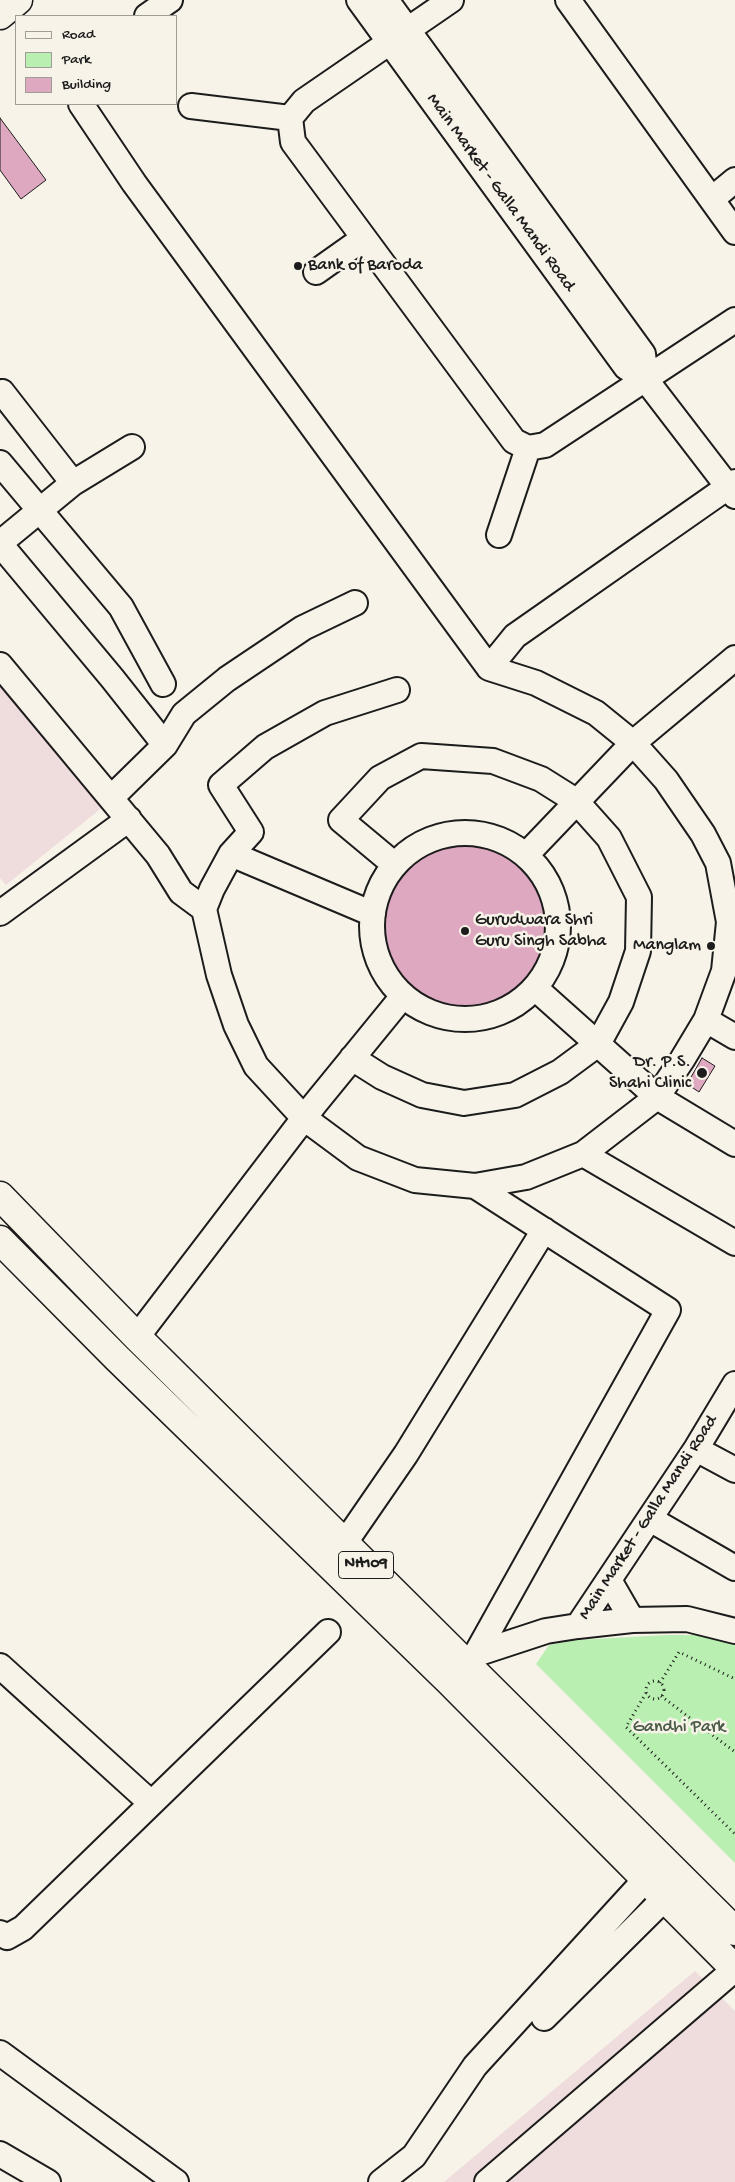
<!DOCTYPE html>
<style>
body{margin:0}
#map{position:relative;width:735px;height:2182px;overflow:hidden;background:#f7f3e8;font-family:"Gochi Hand",sans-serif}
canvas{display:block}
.legend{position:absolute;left:15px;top:15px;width:162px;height:90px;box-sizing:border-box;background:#f7f3e8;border:1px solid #9f9d96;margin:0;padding:6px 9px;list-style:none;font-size:15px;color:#1c1c1c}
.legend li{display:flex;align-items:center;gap:10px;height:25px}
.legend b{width:25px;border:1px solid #9f9d96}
</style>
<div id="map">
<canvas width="735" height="2182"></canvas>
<ul class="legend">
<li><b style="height:6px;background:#f7f3e8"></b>Road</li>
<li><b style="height:14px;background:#b9efb0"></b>Park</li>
<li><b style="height:14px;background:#dda8c0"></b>Building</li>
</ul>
</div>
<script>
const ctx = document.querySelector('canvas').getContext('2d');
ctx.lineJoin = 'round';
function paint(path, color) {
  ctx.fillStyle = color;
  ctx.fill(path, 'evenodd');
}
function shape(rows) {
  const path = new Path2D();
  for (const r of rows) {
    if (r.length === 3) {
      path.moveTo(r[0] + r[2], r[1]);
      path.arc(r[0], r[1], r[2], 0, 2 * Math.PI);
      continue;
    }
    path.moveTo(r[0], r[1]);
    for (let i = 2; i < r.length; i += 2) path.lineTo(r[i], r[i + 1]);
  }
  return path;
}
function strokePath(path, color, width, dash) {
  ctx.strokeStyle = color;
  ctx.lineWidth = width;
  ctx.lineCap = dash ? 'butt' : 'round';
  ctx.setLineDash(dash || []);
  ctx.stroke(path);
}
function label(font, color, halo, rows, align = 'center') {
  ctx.font = font + ' "Gochi Hand",sans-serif';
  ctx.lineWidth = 5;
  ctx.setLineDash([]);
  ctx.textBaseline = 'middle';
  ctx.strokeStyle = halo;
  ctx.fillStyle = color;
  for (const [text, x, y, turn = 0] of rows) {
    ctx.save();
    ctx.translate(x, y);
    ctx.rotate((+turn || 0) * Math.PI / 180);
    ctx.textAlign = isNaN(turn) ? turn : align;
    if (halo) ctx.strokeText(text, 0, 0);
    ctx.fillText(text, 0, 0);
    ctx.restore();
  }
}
const built = shape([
 [0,684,104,806,6,885,0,878],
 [695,1971,735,2011,735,2182,444,2182]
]);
const green = shape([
 [666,1635,717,1635,735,1645,735,1863,536,1664,549,1645,577,1640]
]);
const building = shape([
 [0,118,46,180,21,199,0,170,0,118],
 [465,927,82],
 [702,1058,715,1066,699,1092,687,1084,702,1058]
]);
const path = shape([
 [655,1690,9],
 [660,1683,679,1652,735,1679],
 [646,1693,626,1727,735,1834],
 [661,1696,735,1752]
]);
const minor = shape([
 [359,0,626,367,646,380,735,496],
 [386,0,643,354,646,380],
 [451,0,304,101,290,118,293,142,514,441,528,448,545,445,735,320],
 [568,0,735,232],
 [147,16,170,0],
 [81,104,134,183,489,668,536,683,596,713,633,743,666,780,703,834,718,863,729,922,724,971,706,1020,682,1060,657,1097,583,1154,526,1177,475,1186,415,1180,358,1158,304,1118,256,1066,236,1025,219,975,204,909,212,889,231,854,251,832,221,785,265,747,325,713,397,690],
 [191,106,290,118],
 [712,199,735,180],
 [316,272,364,238],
 [2,392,73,483],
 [0,463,121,607,163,684],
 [499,535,528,448],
 [0,543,73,483,132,447],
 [0,544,112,678,165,745],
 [0,665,158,855,181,892,204,909],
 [489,668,515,636,735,482],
 [111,798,165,745,184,714,227,679,303,628,355,603],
 [465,926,93],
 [231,854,373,914],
 [526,855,633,743,735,658],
 [0,913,129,819],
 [535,988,657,1097,735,1144],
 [706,1020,735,1037],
 [352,1058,382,1077,422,1095,464,1103,515,1095,560,1072,598,1044,621,1002,638,951,639,897,609,838,576,801,541,779,493,761,421,756,380,778,341,820,395,865],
 [583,1154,735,1243],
 [475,1186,668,1310,476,1654],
 [137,1337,314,1105,403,996],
 [696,1449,735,1470],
 [650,1519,735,1568],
 [344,1544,406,1454,544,1230],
 [609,1580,632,1620],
 [578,1626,696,1449,735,1384],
 [471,1660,476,1654,546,1631,578,1626,632,1620,687,1619,735,1631],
 [0,1666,151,1803],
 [0,1933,7,1937,23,1928,328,1632],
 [544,2018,664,1899],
 [0,2053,176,2182],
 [0,2154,48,2182],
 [381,2182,414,2156,475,2066,645,1880],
 [487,2182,735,1969]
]);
const highway = shape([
 [0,15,18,0],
 [0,1196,137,1337,735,1931],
 [0,1240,117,1358,449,1681,735,1969]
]);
const markers = [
 [298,266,5,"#1c1c1c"],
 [465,931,5,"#1c1c1c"],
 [711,946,5,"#1c1c1c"],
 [702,1073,6,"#1c1c1c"]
];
const shields = [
 [366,1565,55]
];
const shieldNames = [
 ["NH109",366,1565]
];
const streetNames = [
 ["Main Market - Galla Mandi Road",500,193,54],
 ["Main Market - Galla Mandi Road",649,1518,-57]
];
const poiNames = [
 ["Bank of Baroda",308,266],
 ["Gurudwara Shri",475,921],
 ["Guru Singh Sabha",475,942],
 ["Manglam",701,946,"right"],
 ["Dr. P.S.",691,1063,"right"],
 ["Shahi Clinic",691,1084,"right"]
];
const parkNames = [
 ["Gandhi Park",679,1728]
];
paint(built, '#efdcdc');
paint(green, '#b9efb0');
paint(building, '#dda8c0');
strokePath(building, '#1c1c1c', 1);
strokePath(minor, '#1c1c1c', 28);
strokePath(highway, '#1c1c1c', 31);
strokePath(path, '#1c1c1c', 3, [1, 4]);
strokePath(minor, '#f7f3e8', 24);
strokePath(highway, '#f7f3e8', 28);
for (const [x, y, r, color] of markers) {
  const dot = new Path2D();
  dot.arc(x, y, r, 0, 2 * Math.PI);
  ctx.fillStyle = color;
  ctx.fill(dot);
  strokePath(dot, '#f7f3e8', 2);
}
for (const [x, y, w] of shields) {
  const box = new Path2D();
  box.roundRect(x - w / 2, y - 13.5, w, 27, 4);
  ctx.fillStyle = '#f7f3e8';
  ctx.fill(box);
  strokePath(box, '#1c1c1c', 1);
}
label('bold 16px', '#1c1c1c', null, shieldNames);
label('18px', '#1c1c1c', '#f7f3e8', streetNames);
label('18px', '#1c1c1c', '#f7f3e8', poiNames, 'left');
label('18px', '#4b5b48', '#f7f3e8', parkNames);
</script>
